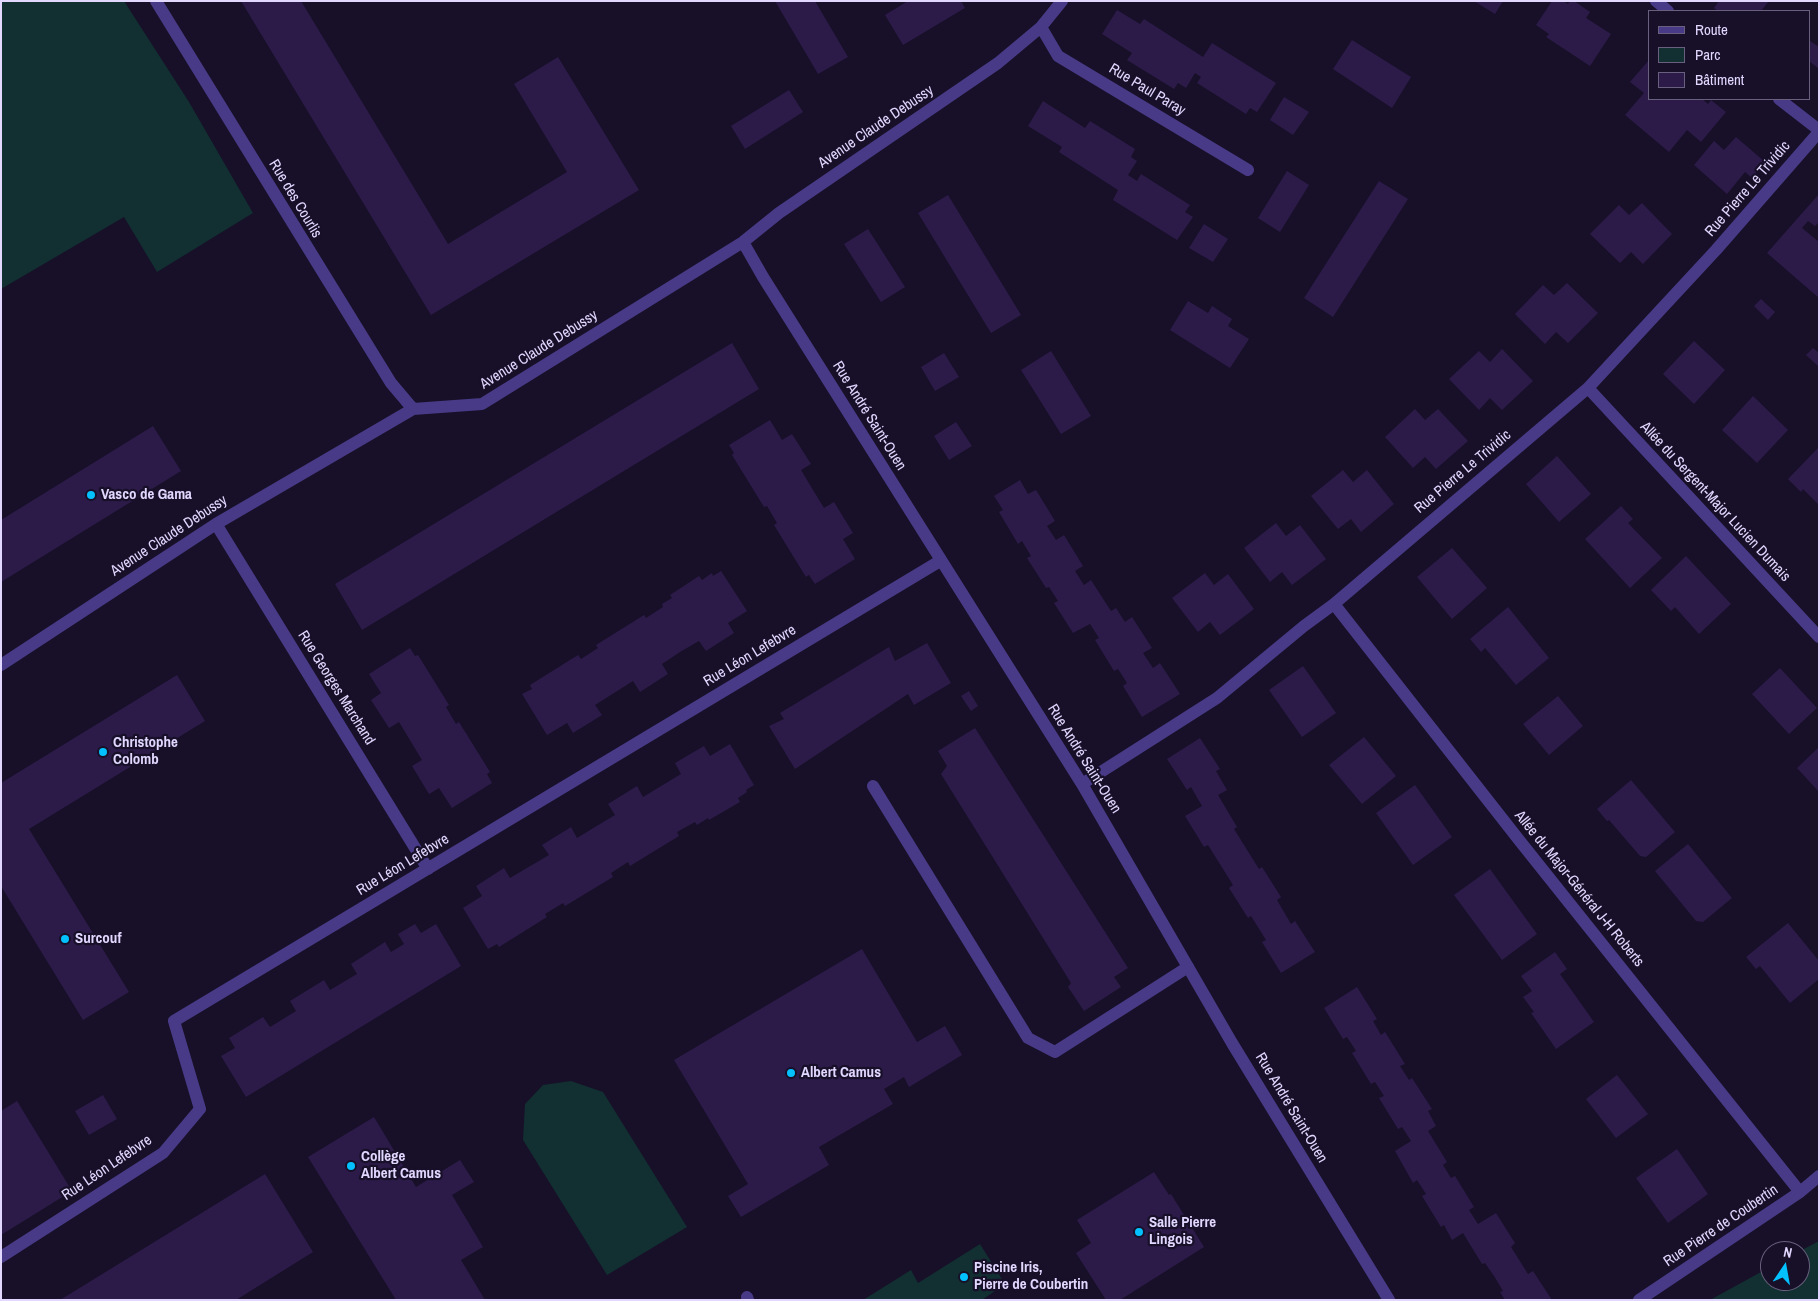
<!DOCTYPE html>
<meta charset="utf-8">
<style>
body{margin:0}
#map{position:relative;width:1820px;height:1301px;overflow:hidden;background:#171028;font-family:"Archivo Narrow",sans-serif}
canvas{display:block}
.frame{position:absolute;inset:0;border:2px solid #e1d7ff;pointer-events:none}
.legend{position:absolute;left:1648px;top:10px;width:162px;height:90px;box-sizing:border-box;background:#171028;border:1px solid #68607e;margin:0;padding:6px 9px;list-style:none;font-size:15px;color:#e1d7ff}
.legend li{display:flex;align-items:center;gap:10px;height:25px}
.legend b{width:25px;border:1px solid #68607e}
.north{position:absolute;left:1760px;top:1241px;width:50px;height:50px;box-sizing:border-box;background:#171028;border:1px solid #68607e;border-radius:50%;rotate:12deg;font-size:14px;font-weight:700;line-height:20px;text-align:center;color:#e1d7ff}
.north::after{content:'';display:block;margin:auto;width:18px;height:22px;background:#03c0ff;clip-path:polygon(50% 0,100% 100%,50% 72%,0 100%)}
</style>
<div id="map">
<canvas width="1820" height="1301"></canvas>
<div class="frame"></div>
<ul class="legend">
<li><b style="height:6px;background:#493a87"></b>Route</li>
<li><b style="height:14px;background:#122f32"></b>Parc</li>
<li><b style="height:14px;background:#2c1b49"></b>Bâtiment</li>
</ul>
<div class="north">N</div>
</div>
<script>
const ctx = document.querySelector('canvas').getContext('2d');
ctx.lineJoin = 'round';
function paint(path, color) {
  ctx.fillStyle = color;
  ctx.fill(path, 'evenodd');
}
function shape(rows) {
  const path = new Path2D();
  for (const r of rows) {
    path.moveTo(r[0], r[1]);
    for (let i = 2; i < r.length; i += 2) path.lineTo(r[i], r[i + 1]);
  }
  return path;
}
function strokePath(path, color, width, dash) {
  ctx.strokeStyle = color;
  ctx.lineWidth = width;
  ctx.lineCap = dash ? 'butt' : 'round';
  ctx.setLineDash(dash || []);
  ctx.stroke(path);
}
function label(font, color, halo, rows, align = 'center') {
  ctx.font = font + ' "Archivo Narrow",sans-serif';
  ctx.lineWidth = 4.5;
  ctx.setLineDash([]);
  ctx.textBaseline = 'middle';
  ctx.strokeStyle = halo;
  ctx.fillStyle = color;
  for (const [text, x, y, turn = 0] of rows) {
    ctx.save();
    ctx.translate(x, y);
    ctx.rotate((+turn || 0) * Math.PI / 180);
    ctx.textAlign = isNaN(turn) ? turn : align;
    if (halo) ctx.strokeText(text, 0, 0);
    ctx.fillText(text, 0, 0);
    ctx.restore();
  }
}
const green = shape([
 [1,1,124,1,189,102,253,213,157,272,124,217,1,289],
 [571,1081,603,1092,687,1227,607,1275,523,1140,525,1104,543,1085],
 [1819,1241,1819,1300,1710,1300,1770,1267,1770,1281,1800,1281,1800,1251],
 [980,1244,1005,1284,982,1300,863,1300,911,1270,918,1283]
]);
const building = shape([
 [241,1,301,1,448,244,567,172,514,84,558,57,639,190,431,315],
 [775,1,815,1,848,57,818,74],
 [908,1,961,1,965,8,903,45,885,15],
 [1474,1,1503,1,1495,14],
 [1552,1,1563,1,1568,4,1570,1,1574,1,1590,12,1586,18,1611,34,1590,66,1546,37,1549,34,1536,25],
 [1719,1,1769,1,1761,11,1718,11,1714,8],
 [1117,10,1140,24,1144,19,1203,57,1212,43,1276,83,1257,112,1250,108,1246,114,1197,83,1201,77,1195,73,1186,88,1178,83,1174,89,1127,60,1132,53,1102,34],
 [1352,40,1411,77,1392,108,1333,69],
 [1810,41,1819,47,1819,69,1809,61,1809,43],
 [1649,60,1649,99,1702,99,1708,104,1711,100,1726,112,1701,142,1687,130,1669,152,1625,115,1644,93,1630,82],
 [789,90,803,112,745,149,731,126],
 [1284,97,1309,112,1293,135,1270,120],
 [1043,101,1085,128,1090,121,1135,149,1131,157,1137,161,1128,175,1137,181,1141,174,1190,205,1185,212,1193,217,1177,240,1113,200,1118,190,1059,152,1062,147,1028,126],
 [1736,137,1765,162,1752,178,1745,172,1727,194,1694,165,1714,141,1724,150],
 [1287,171,1309,185,1280,232,1258,218],
 [1379,181,1408,199,1333,317,1304,298],
 [1819,194,1819,222,1815,226,1808,221,1802,228,1819,242,1819,298,1767,253],
 [948,195,1021,315,991,333,918,213],
 [1642,203,1672,234,1643,264,1631,252,1620,263,1590,234,1619,205,1629,215],
 [1204,224,1228,239,1213,262,1189,248],
 [868,229,905,287,881,302,844,244],
 [1567,283,1598,313,1568,343,1556,332,1545,344,1515,314,1543,285,1554,295],
 [1761,299,1775,312,1768,320,1754,306],
 [1188,301,1208,313,1212,306,1232,319,1228,326,1249,339,1230,368,1170,330],
 [1694,341,1725,370,1694,404,1663,374],
 [732,343,759,389,362,630,335,584],
 [1813,348,1819,353,1819,367,1806,355],
 [1502,349,1533,381,1502,410,1490,398,1479,410,1449,379,1479,351,1490,362],
 [1051,351,1091,416,1061,434,1021,370],
 [944,353,959,377,935,391,921,367],
 [1753,396,1788,430,1757,463,1722,430],
 [1415,409,1425,420,1438,409,1468,441,1436,469,1425,457,1413,468,1385,437],
 [770,420,782,440,792,434,811,464,801,470,813,490,824,508,834,502,853,533,843,539,855,559,815,584,809,575,806,577,774,525,777,523,767,506,764,507,732,455,734,453,729,445],
 [956,422,972,446,949,460,934,436],
 [153,426,181,471,1,582,1,520],
 [1819,447,1819,505,1803,489,1801,492,1788,479],
 [1557,456,1591,494,1559,522,1526,484],
 [1343,470,1353,482,1367,470,1394,504,1361,532,1351,519,1338,529,1311,496],
 [1020,480,1028,494,1036,490,1055,521,1047,526,1056,540,1064,535,1083,566,1075,571,1084,585,1091,580,1111,611,1116,608,1125,622,1132,617,1152,648,1143,653,1153,668,1160,663,1180,694,1142,717,1123,686,1127,683,1118,669,1114,671,1095,640,1099,638,1090,624,1073,633,1054,603,1058,601,1049,587,1046,588,1027,558,1031,556,1022,541,1018,544,999,512,1003,510,994,496],
 [1621,506,1633,519,1628,523,1662,558,1630,588,1585,539],
 [1276,523,1286,536,1300,525,1326,559,1292,585,1282,572,1270,582,1244,548],
 [1452,548,1487,588,1452,619,1417,577],
 [1686,556,1731,604,1699,634,1675,607,1671,611,1651,590],
 [721,571,747,611,728,623,734,633,706,651,699,641,680,652,662,664,668,674,640,692,633,681,595,705,602,715,573,733,567,723,547,735,522,694,532,689,530,685,578,655,581,659,598,648,596,645,644,615,646,618,663,607,662,604,672,598,670,595,699,576,702,580,712,573,713,576],
 [1205,573,1214,585,1228,574,1254,609,1220,635,1210,622,1198,632,1172,598],
 [1508,607,1549,658,1516,685,1485,648,1481,652,1470,639],
 [927,643,951,683,914,705,908,694,795,769,769,726,784,719,780,713,889,647,895,661],
 [410,648,415,656,418,655,449,705,446,707,456,724,459,722,490,772,487,774,492,783,452,808,439,788,429,794,412,766,422,760,399,722,389,728,371,700,381,693,369,674],
 [1303,666,1336,713,1302,737,1269,690],
 [1780,668,1817,708,1789,734,1752,694],
 [177,675,205,721,29,829,129,992,83,1020,1,886,1,783],
 [969,691,978,706,971,711,961,696],
 [1558,696,1583,726,1549,755,1523,724],
 [975,728,1128,968,1114,977,1121,987,1084,1011,1068,987,1071,983,941,774,947,766,938,751],
 [1364,737,1396,776,1362,804,1329,765],
 [1200,738,1220,769,1216,771,1227,790,1218,795,1237,827,1234,829,1259,869,1262,867,1281,897,1277,900,1291,924,1295,921,1315,952,1281,973,1262,942,1266,940,1251,916,1248,918,1229,888,1233,885,1208,845,1204,847,1185,816,1202,806,1191,787,1187,790,1167,759],
 [730,744,754,785,746,790,747,792,738,798,740,802,709,820,708,818,697,825,695,822,677,832,679,836,630,866,628,862,611,873,613,877,565,906,563,903,545,914,547,917,499,947,497,944,488,949,463,908,482,896,476,886,504,868,510,878,549,855,542,845,571,827,577,838,595,827,615,815,608,804,637,786,643,797,681,774,675,763,704,746,710,756],
 [1819,747,1819,792,1797,768],
 [1631,780,1675,832,1646,857,1640,856,1609,820,1607,821,1597,809],
 [1415,785,1452,837,1413,865,1376,813],
 [1688,844,1732,898,1703,922,1696,921,1655,871],
 [1490,869,1537,934,1502,960,1454,895],
 [1788,923,1819,961,1819,979,1790,1003,1760,966,1756,969,1746,957],
 [415,924,421,933,436,924,461,966,246,1097,221,1056,235,1048,229,1038,263,1017,270,1027,296,1011,290,1001,324,980,330,990,357,974,351,964,385,942,391,952,404,944,398,934],
 [862,949,917,1042,945,1026,962,1055,909,1087,904,1077,884,1089,893,1104,819,1147,829,1165,741,1217,728,1196,748,1184,674,1060],
 [1555,952,1567,969,1560,974,1594,1022,1556,1049,1531,1013,1534,1012,1523,997,1532,991,1521,976],
 [1357,987,1377,1019,1373,1021,1381,1035,1385,1032,1405,1064,1400,1066,1409,1080,1412,1078,1432,1109,1428,1111,1436,1126,1428,1131,1447,1162,1443,1165,1451,1178,1455,1176,1474,1207,1469,1210,1478,1224,1496,1213,1515,1243,1511,1247,1528,1274,1533,1271,1552,1300,1505,1300,1500,1292,1503,1291,1494,1276,1485,1263,1482,1264,1463,1233,1452,1240,1444,1225,1441,1227,1422,1196,1426,1194,1417,1180,1413,1183,1395,1151,1411,1141,1402,1127,1398,1129,1379,1098,1384,1096,1375,1082,1371,1084,1352,1053,1356,1051,1347,1037,1343,1039,1324,1008],
 [1617,1075,1648,1114,1616,1138,1586,1099],
 [103,1095,117,1119,89,1135,75,1111],
 [17,1101,72,1191,1,1235,1,1111],
 [374,1117,416,1187,460,1160,474,1182,452,1195,483,1247,461,1260,485,1300,396,1300,308,1157],
 [1677,1149,1708,1194,1668,1223,1636,1178],
 [1154,1172,1169,1195,1171,1194,1204,1247,1120,1300,1106,1300,1076,1253,1091,1243,1077,1220],
 [265,1174,313,1252,236,1300,60,1300]
]);
const lane = shape([
 [873,786,1028,1038,1055,1052,1188,967]
]);
const street = shape([
 [156,1,391,383,413,409],
 [1656,1,1668,11],
 [1041,27,1058,56,1248,170],
 [1779,99,1819,130],
 [743,242,763,277,1082,784,1232,1043,1389,1300],
 [1588,388,1819,637],
 [216,524,428,869],
 [1334,604,1519,840,1800,1192],
 [1,665,216,524,413,409,482,404,743,242,779,213,998,63,1041,27,1062,1],
 [1082,784,1217,698,1304,626,1334,604,1588,388,1716,250,1819,132],
 [1,1257,163,1153,200,1109,174,1021,940,561],
 [747,1297,748,1300],
 [1639,1300,1800,1192,1819,1176]
]);
const markers = [
 [91,495,5,"#03c0ff"],
 [103,752,5,"#03c0ff"],
 [65,939,5,"#03c0ff"],
 [791,1073,5,"#03c0ff"],
 [351,1166,5,"#03c0ff"],
 [1139,1232,5,"#03c0ff"],
 [964,1277,5,"#03c0ff"]
];
const streetNames = [
 ["Rue Paul Paray",1147,90,31],
 ["Avenue Claude Debussy",876,127,-34],
 ["Rue Pierre Le Trividic",1748,189,-49],
 ["Rue des Courlis",295,199,59],
 ["Avenue Claude Debussy",539,350,-32],
 ["Rue André Saint-Ouen",869,416,58],
 ["Rue Pierre Le Trividic",1463,472,-40],
 ["Allée du Sergent-Major Lucien Dumais",1715,502,47],
 ["Avenue Claude Debussy",169,536,-33],
 ["Rue Léon Lefebvre",750,656,-31],
 ["Rue Georges Marchand",336,688,58],
 ["Rue André Saint-Ouen",1084,759,58],
 ["Rue Léon Lefebvre",403,865,-31],
 ["Allée du Major-Général J-H Roberts",1579,889,51],
 ["Rue André Saint-Ouen",1291,1108,59],
 ["Rue Léon Lefebvre",107,1168,-34],
 ["Rue Pierre de Coubertin",1721,1226,-34]
];
const poiNames = [
 ["Vasco de Gama",101,495],
 ["Christophe",113,743],
 ["Colomb",113,760],
 ["Surcouf",75,939],
 ["Albert Camus",801,1073],
 ["Collège",361,1157],
 ["Albert Camus",361,1174],
 ["Salle Pierre",1149,1223],
 ["Lingois",1149,1240],
 ["Piscine Iris,",974,1268],
 ["Pierre de Coubertin",974,1285]
];
paint(green, '#122f32');
paint(building, '#2c1b49');
strokePath(lane, '#493a87', 12);
strokePath(street, '#493a87', 12);
for (const [x, y, r, color] of markers) {
  const dot = new Path2D();
  dot.arc(x, y, r, 0, 2 * Math.PI);
  ctx.fillStyle = color;
  ctx.fill(dot);
  strokePath(dot, '#171028', 2);
}
label('15px', '#e1d7ff', '#171028', streetNames);
label('bold 15px', '#e1d7ff', '#171028', poiNames, 'left');
</script>
